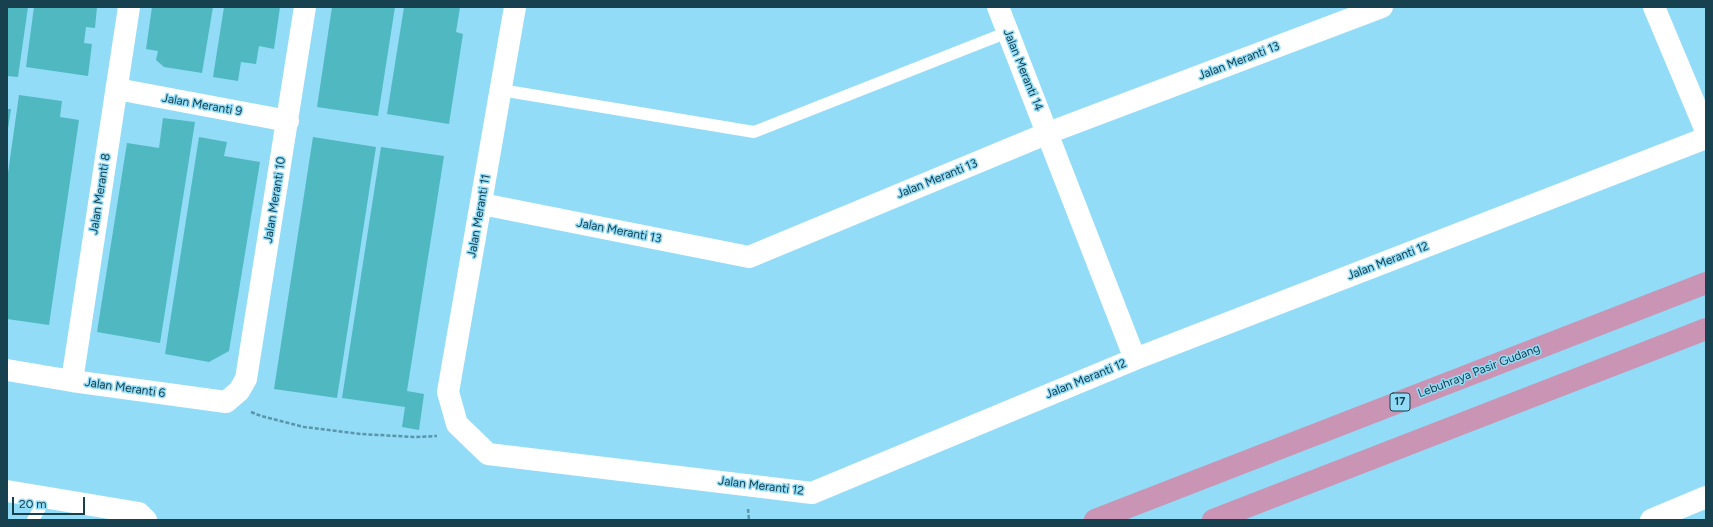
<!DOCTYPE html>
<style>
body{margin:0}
#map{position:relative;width:1713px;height:527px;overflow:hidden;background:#92dcf7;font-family:Figtree,sans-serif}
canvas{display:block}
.frame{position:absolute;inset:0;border:8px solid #17414e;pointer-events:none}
.scale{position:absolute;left:12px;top:497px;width:73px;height:18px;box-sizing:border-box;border:2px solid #17414e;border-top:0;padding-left:5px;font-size:12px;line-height:14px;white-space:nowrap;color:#17414e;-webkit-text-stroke:3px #92dcf7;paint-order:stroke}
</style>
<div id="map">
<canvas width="1713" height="527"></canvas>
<div class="frame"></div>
<div class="scale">20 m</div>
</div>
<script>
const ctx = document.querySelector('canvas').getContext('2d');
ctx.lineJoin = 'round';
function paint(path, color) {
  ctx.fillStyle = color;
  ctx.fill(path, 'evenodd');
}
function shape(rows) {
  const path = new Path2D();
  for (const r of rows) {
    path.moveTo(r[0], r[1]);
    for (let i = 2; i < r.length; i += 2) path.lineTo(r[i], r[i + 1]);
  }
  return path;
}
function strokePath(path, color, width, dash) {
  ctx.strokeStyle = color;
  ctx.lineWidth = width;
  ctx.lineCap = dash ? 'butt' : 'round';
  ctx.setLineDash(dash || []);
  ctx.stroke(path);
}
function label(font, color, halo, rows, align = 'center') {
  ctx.font = font + ' Figtree,sans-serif';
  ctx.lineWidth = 3;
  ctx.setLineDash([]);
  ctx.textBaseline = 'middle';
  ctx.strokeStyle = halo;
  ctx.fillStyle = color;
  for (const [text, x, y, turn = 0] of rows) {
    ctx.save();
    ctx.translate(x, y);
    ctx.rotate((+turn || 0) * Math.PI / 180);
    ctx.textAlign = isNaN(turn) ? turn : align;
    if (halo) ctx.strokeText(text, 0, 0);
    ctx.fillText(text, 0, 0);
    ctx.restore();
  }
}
const building = shape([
 [7,7,28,7,18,77,7,76],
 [34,7,97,7,95,28,86,27,84,43,92,44,88,76,26,67],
 [152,7,213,7,202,73,164,67,156,60,158,51,146,49],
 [224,7,280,7,274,49,259,46,256,64,241,62,238,81,213,77],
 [332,7,395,7,378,116,317,107],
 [404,7,460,7,456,32,463,34,449,124,387,114],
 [19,95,62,101,60,117,79,120,49,325,7,319,7,180],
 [7,109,11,109,8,129,7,129],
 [163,118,195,122,160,343,97,332,127,143,159,148],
 [199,137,227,142,224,156,260,162,229,351,209,362,165,354],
 [313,137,376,147,337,398,274,389],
 [381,147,444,156,407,391,424,394,419,430,402,427,405,407,342,398]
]);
const path = shape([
 [251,412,261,416,304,427,361,434,414,437,437,436],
 [748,509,749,520]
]);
const service = shape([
 [501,90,754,132,1008,32],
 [33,520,46,497]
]);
const minor = shape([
 [515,7,448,392,457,424,488,454,812,493,1135,359,1706,138],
 [998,7,1135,359],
 [1654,7,1706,131],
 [117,89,288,121],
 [482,204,749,257,1048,133,1382,7],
 [7,370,72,381,226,402,239,391,246,379,305,7],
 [72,381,129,7],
 [7,491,139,513,146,520],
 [1651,520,1706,497]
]);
const trunk = shape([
 [1095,520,1706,283],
 [1213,520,1706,329]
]);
const shields = [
 [1400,402,20]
];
const shieldNames = [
 ["17",1400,402]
];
const streetNames = [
 ["Jalan Meranti 13",1239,61,-21],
 ["Jalan Meranti 14",1023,70,68],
 ["Jalan Meranti 9",202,105,10],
 ["Jalan Meranti 13",937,179,-22],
 ["Jalan Meranti 8",100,194,-81],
 ["Jalan Meranti 10",275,200,-81],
 ["Jalan Meranti 11",479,216,-80],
 ["Jalan Meranti 13",619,231,11],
 ["Jalan Meranti 12",1388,261,-21],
 ["Lebuhraya Pasir Gudang",1479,371,-21],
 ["Jalan Meranti 12",1086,379,-22],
 ["Jalan Meranti 6",125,388,8],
 ["Jalan Meranti 12",761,486,7]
];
paint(building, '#50b8c0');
strokePath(path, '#5a95aa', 2.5, [4, 2]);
strokePath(service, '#fff', 12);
strokePath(minor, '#fff', 22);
strokePath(trunk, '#ca94b4', 22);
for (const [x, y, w] of shields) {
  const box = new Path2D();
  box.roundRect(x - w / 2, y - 9, w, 18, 3);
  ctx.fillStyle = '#92dcf7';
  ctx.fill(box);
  strokePath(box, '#17414e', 1);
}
label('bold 11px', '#17414e', null, shieldNames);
label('12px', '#17414e', '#92dcf7', streetNames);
</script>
